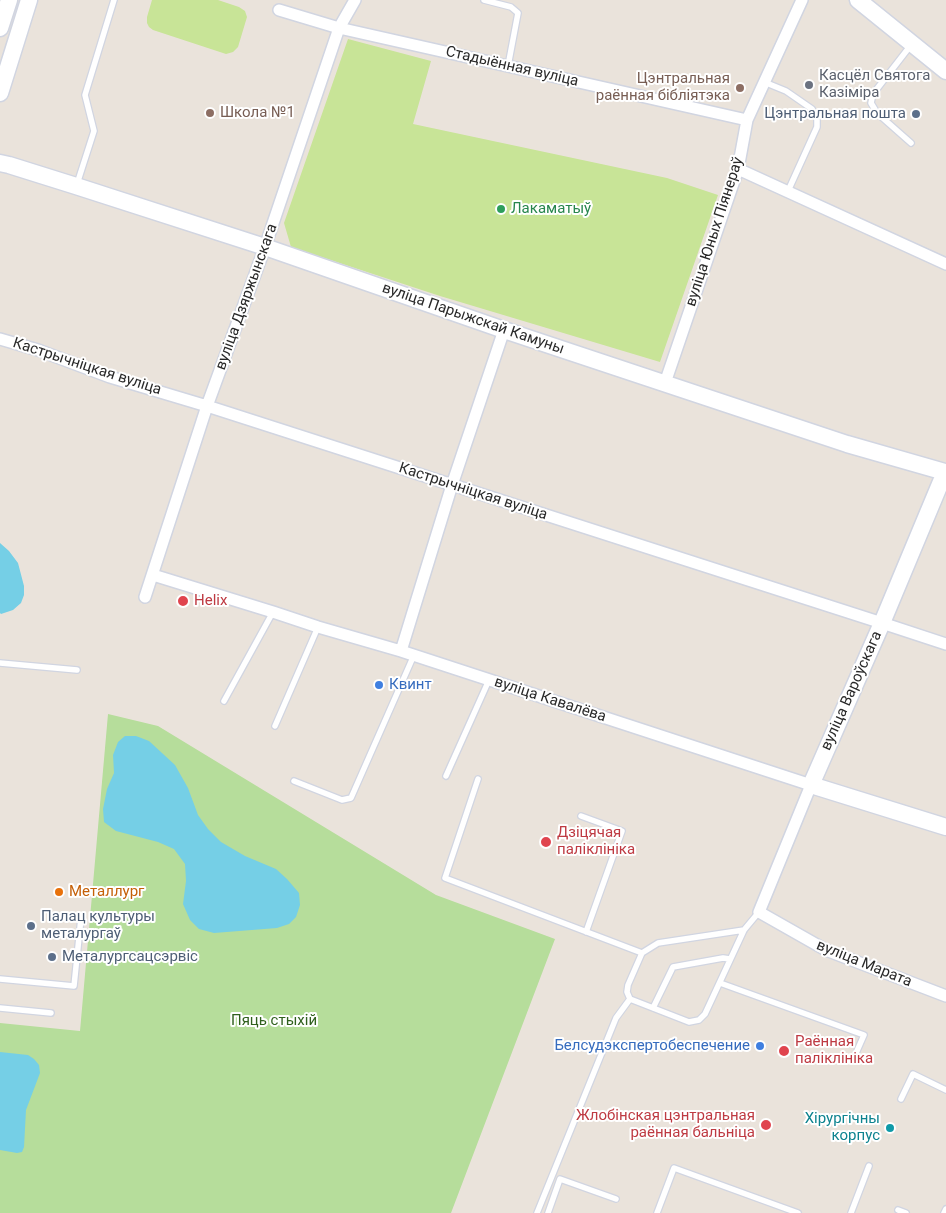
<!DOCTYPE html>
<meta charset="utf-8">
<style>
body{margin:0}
canvas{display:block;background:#eae3db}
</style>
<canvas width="946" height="1213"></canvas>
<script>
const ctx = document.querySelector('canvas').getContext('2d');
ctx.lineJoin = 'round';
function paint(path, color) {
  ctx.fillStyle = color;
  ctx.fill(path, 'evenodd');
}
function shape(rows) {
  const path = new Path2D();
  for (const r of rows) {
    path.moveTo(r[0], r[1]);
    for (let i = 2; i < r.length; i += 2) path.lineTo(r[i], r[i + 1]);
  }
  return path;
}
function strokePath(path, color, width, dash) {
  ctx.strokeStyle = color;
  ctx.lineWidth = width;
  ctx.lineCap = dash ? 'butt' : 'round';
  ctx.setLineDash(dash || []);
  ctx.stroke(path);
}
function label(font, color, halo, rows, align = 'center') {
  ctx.font = font + ' Roboto,sans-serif';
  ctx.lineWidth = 4;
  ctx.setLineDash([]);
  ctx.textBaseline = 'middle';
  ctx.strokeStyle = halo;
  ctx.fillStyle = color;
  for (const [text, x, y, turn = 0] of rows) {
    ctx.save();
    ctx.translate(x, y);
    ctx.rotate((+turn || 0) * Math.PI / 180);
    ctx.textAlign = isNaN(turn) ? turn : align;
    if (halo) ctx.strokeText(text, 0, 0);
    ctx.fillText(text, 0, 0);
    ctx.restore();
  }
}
const green = shape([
 [108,714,158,726,436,895,555,939,451,1213,0,1213,0,1023,80,1031]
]);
const pitch = shape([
 [152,0,218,0,239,7,245,11,247,17,238,47,233,52,226,54,153,30,149,27,147,23,147,17],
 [348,39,431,61,413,124,667,178,718,195,660,362,440,296,291,247,284,223]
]);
const water = shape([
 [0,543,9,551,18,563,24,586,24,595,21,603,13,610,1,614,0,613],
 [125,736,136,736,149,741,175,765,188,788,198,815,208,829,221,842,245,856,276,869,287,879,299,893,300,905,296,917,289,924,277,928,214,933,199,929,190,920,183,904,186,881,185,864,174,849,158,842,116,831,104,822,103,809,107,789,114,773,113,755,118,742],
 [0,1052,28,1055,34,1059,39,1065,40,1073,26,1110,24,1147,22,1152,17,1153,0,1150]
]);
const lane = shape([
 [484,0,511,7,518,13,508,66],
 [764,82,786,91,812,109,817,118,817,127,788,191],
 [911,143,877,113,871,103,873,94,911,45],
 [77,184,94,131,85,95,114,0],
 [0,663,77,670],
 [224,701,273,612],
 [275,726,318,627],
 [446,776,489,680],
 [478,779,445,878,642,953],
 [294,781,342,800,351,798,414,655],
 [581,816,622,831,586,932],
 [744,930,658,943,642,953,628,985,627,992,630,999,689,1022,699,1020,705,1014,744,930,759,912],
 [0,979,74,986,81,918],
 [720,983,864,1035,853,1060],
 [0,1008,51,1013],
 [653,1008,673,967,723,958,730,959],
 [901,1099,913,1074,946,1090],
 [898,1210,906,1213],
 [537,1213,616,1018,630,999],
 [548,1213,560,1179,616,1199],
 [657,1213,674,1168,798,1213],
 [851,1213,869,1166],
 [944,1213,946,1209]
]);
const street = shape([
 [279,10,339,28,747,120],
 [738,169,946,264],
 [0,339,38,350,110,377,207,406,882,623,946,644],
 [665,383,738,169,747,120,802,0],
 [153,575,273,612,318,627,401,651,811,785,759,912,826,950,946,996],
 [145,597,207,406,265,247,339,28,355,0],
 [401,651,452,485,504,330]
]);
const secondary = shape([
 [858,0,946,71],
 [0,28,9,0],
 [0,93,29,0],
 [0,163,9,165,76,186,265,247,504,330,847,444,945,472,882,623,811,785,946,827]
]);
const markers = [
 [809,85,5,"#6b7280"],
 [740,88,5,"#8d6e63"],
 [210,113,5,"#8d6e63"],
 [916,114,5,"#5c6f8a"],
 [501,209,5,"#2e9e5b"],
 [183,601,6,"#e0444e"],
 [379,685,5,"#3f7fe0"],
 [546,842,6,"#e0444e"],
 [59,892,5,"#e8710a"],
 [31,926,5,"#5c6f8a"],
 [52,957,5,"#5c6f8a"],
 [760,1046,5,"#3f7fe0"],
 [784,1051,6,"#e0444e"],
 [766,1125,6,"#e0444e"],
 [890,1128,5,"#0f9aa8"]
];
const streetNames = [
 ["Стадыённая вуліца",512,67,13],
 ["вуліца Юных Піянераў",715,232,-72],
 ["вуліца Дзяржынскага",247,297,-70],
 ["вуліца Парыжскай Камуны",473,319,19],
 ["Кастрычніцкая вуліца",87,367,18],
 ["Кастрычніцкая вуліца",473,492,18],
 ["вуліца Вароўскага",852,691,-66],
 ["вуліца Кавалёва",550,700,18],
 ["вуліца Марата",864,964,22]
];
const worshipNames = [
 ["Касцёл Святога",819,76],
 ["Казіміра",819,93]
];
const educationNames = [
 ["Цэнтральная",730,79],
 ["раённая бібліятэка",730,96],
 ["Школа №1",220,113,"left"]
];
const serviceNames = [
 ["Цэнтральная пошта",906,114,"right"],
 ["Палац культуры",41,917],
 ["металургаў",41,934],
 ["Металургсацсэрвіс",62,957]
];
const leisureNames = [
 ["Лакаматыў",511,209]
];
const healthNames = [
 ["Helix",194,601],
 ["Дзіцячая",557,833],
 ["паліклініка",557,850],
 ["Раённая",795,1042],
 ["паліклініка",795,1059],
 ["Жлобінская цэнтральная",755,1116,"right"],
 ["раённая бальніца",755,1133,"right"]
];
const shopNames = [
 ["Квинт",389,685],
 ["Белсудэкспертобеспечение",750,1046,"right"]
];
const foodNames = [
 ["Металлург",69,892]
];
const parkNames = [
 ["Пяць стыхій",274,1021]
];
const cultureNames = [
 ["Хірургічны",880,1119],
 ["корпус",880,1136]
];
paint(green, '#b6dd9b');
paint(pitch, '#c8e497');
paint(water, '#75cfe6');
strokePath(lane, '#d1d5e1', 8);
strokePath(street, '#d1d5e1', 14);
strokePath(secondary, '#d1d5e1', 19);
strokePath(lane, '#fff', 5.5);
strokePath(street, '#fff', 11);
strokePath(secondary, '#fff', 16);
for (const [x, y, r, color] of markers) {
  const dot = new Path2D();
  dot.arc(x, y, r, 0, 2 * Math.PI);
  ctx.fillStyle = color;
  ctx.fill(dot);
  strokePath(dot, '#fff', 2);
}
label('15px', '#292929', '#fff', streetNames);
label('15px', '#5b616d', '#fff', worshipNames, 'left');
label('15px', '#785e54', '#fff', educationNames, 'right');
label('15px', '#4e5e75', '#fff', serviceNames, 'left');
label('15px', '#27864d', '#fff', leisureNames, 'left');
label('15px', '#be3a42', '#fff', healthNames, 'left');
label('15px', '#366cbe', '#fff', shopNames, 'left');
label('15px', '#c56008', '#fff', foodNames, 'left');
label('15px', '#30601e', '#fff', parkNames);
label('15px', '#0d838f', '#fff', cultureNames, 'right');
</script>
